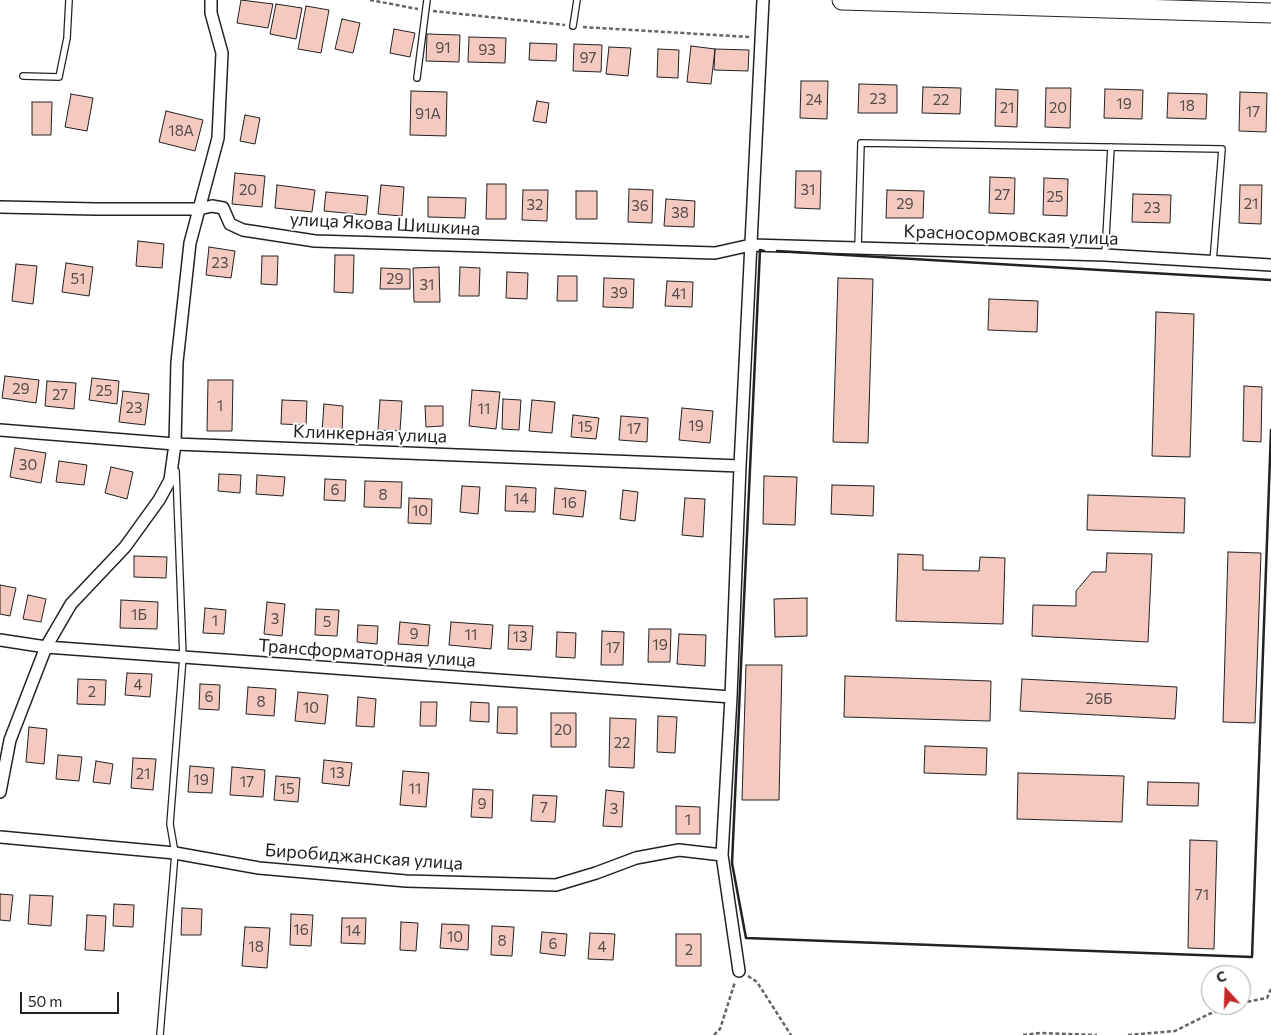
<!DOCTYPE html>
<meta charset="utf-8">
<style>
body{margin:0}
#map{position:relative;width:1271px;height:1035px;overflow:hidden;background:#fff;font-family:Commissioner,sans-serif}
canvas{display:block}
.north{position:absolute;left:1201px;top:965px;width:50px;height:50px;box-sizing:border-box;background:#fff;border:1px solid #a7a7a7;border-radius:50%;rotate:340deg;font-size:14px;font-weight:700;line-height:20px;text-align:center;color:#222}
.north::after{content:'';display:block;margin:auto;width:18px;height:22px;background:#c62828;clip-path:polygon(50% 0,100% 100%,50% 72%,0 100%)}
.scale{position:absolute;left:20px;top:992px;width:99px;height:22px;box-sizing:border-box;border:2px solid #222;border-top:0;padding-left:6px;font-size:15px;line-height:18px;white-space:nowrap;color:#222;-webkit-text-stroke:4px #fff;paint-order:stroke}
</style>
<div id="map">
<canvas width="1271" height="1035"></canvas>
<div class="north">С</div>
<div class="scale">50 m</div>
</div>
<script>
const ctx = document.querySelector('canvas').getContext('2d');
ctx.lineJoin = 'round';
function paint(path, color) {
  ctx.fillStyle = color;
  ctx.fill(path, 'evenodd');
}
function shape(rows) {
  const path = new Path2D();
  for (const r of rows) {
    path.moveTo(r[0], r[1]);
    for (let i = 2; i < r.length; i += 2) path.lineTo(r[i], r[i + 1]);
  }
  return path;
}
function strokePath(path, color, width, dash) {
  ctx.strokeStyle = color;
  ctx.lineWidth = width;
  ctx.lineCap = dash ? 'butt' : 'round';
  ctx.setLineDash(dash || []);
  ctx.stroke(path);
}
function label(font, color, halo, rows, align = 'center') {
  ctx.font = font + ' Commissioner,sans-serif';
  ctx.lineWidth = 4;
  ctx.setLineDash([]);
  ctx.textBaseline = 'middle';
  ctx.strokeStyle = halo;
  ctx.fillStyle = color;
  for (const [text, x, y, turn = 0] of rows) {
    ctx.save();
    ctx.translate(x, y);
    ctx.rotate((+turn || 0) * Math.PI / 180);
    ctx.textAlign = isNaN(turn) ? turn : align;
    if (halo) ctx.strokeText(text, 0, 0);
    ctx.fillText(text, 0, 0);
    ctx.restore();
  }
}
const building = shape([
 [241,0,273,4,268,28,237,23,241,0],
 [276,4,302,8,296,39,270,34,276,4],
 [306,6,329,10,321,53,298,49,306,6],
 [342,19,360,23,353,53,335,49,342,19],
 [394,29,415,33,410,57,390,53,394,29],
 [427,34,460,35,459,62,426,61,427,34],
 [469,37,506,38,505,63,468,62,469,37],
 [530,43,557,44,556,61,529,60,530,43],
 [574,44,602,45,601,72,573,71,574,44],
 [691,46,715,49,711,84,687,82,691,46],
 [609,47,631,48,628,76,606,74,609,47],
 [658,49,679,50,678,78,657,77,658,49],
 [715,49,749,50,748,71,714,70,715,49],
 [801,81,828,81,827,119,800,118,801,81],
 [859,84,897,85,897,113,858,113,859,84],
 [923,87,961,88,960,114,922,113,923,87],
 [1046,88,1071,88,1070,128,1045,127,1046,88],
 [996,89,1018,90,1017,127,995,126,996,89],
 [1105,89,1143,90,1142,119,1104,118,1105,89],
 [411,91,447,92,446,136,410,135,411,91],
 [1240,92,1267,93,1266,132,1239,131,1240,92],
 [1168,93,1207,94,1206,119,1167,118,1168,93],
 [71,94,93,98,87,131,65,127,71,94],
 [537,101,549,103,546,123,533,121,537,101],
 [32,102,52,102,51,135,32,135,32,102],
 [166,111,203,120,195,151,159,142,166,111],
 [245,115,260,118,255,144,240,141,245,115],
 [796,171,821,171,820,209,795,208,796,171],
 [235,173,265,176,262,207,232,204,235,173],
 [990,177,1015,178,1014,214,989,213,990,177],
 [1044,178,1068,179,1067,216,1043,215,1044,178],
 [487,184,506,184,506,219,486,219,487,184],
 [277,185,315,190,312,212,275,208,277,185],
 [381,185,404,187,402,216,378,214,381,185],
 [1240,185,1262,185,1261,224,1239,223,1240,185],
 [629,189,653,190,652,223,628,222,629,189],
 [523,190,548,190,547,221,522,220,523,190],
 [887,190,924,191,923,218,886,218,887,190],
 [576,191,597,191,597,219,576,219,576,191],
 [326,192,368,196,366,215,324,211,326,192],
 [1133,194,1171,195,1170,223,1132,222,1133,194],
 [428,197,466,198,465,218,428,217,428,197],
 [666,199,695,201,694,227,664,226,666,199],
 [138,241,164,244,162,268,136,266,138,241],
 [209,247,235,251,231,278,206,275,209,247],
 [335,255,354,255,353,293,334,292,335,255],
 [262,256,278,256,277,285,261,284,262,256],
 [66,263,93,267,89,296,62,292,66,263],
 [16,264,37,266,33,304,12,301,16,264],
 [439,267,440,302,414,302,413,268,439,267],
 [460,267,480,268,479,296,459,296,460,267],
 [381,268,410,269,410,289,380,289,381,268],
 [507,272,528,273,527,299,506,298,507,272],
 [558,276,577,276,577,301,557,301,558,276],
 [604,278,634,279,633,308,603,307,604,278],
 [838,278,873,279,868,443,833,442,838,278],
 [667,281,693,282,692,307,665,306,667,281],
 [989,299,1038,301,1037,332,988,330,989,299],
 [1156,312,1194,314,1190,457,1152,456,1156,312],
 [5,376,39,380,36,403,2,398,5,376],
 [92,378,119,381,117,404,89,400,92,378],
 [208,380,233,380,232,431,207,431,208,380],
 [47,381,76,383,74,409,45,406,47,381],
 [1244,386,1262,387,1261,442,1243,441,1244,386],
 [472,390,500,392,496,429,469,426,472,390],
 [123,391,149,394,145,425,119,422,123,391],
 [503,399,521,400,519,430,502,429,503,399],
 [282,400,307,401,306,425,281,424,282,400],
 [380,400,402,401,400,431,378,430,380,400],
 [532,400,555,402,552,433,529,431,532,400],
 [324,404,343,406,342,433,322,432,324,404],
 [425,406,443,406,443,426,426,427,425,406],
 [682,408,713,411,710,443,679,440,682,408],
 [573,415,599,418,596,439,571,437,573,415],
 [621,416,648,418,647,442,619,440,621,416],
 [15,448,46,453,41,483,10,477,15,448],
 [59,461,87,465,84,485,56,482,59,461],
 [111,467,133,472,127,499,105,493,111,467],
 [219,474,241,475,240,493,218,491,219,474],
 [257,475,285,477,283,496,256,494,257,475],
 [764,476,797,477,795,525,763,524,764,476],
 [325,479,346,480,345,501,324,500,325,479],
 [365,481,402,482,401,508,364,507,365,481],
 [832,485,874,486,873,516,831,514,832,485],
 [462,486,480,487,478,514,460,512,462,486],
 [506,486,536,488,535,512,505,511,506,486],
 [555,488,586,491,583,517,553,514,555,488],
 [623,490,638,492,635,521,620,519,623,490],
 [1088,495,1185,498,1184,533,1087,530,1088,495],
 [409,498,432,499,431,524,408,523,409,498],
 [685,498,705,499,703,537,682,535,685,498],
 [1228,552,1261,553,1255,723,1223,722,1228,552],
 [1107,553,1152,554,1148,642,1032,636,1033,605,1076,606,1076,591,1092,572,1106,572,1107,553],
 [898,554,923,555,923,570,979,571,980,557,1005,558,1003,624,896,621,898,554],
 [134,556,167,557,166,578,134,577,134,556],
 [0,585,16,588,10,616,0,614,0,585],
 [28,595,46,599,41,622,23,619,28,595],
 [807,598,807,636,775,637,774,599,807,598],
 [121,600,158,602,157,629,120,628,121,600],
 [267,602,285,604,282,636,264,634,267,602],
 [205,608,226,610,224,634,203,633,205,608],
 [316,609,339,610,337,636,315,635,316,609],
 [400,622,430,625,428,646,398,644,400,622],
 [451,622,493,625,491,649,449,645,451,622],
 [358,625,378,626,377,644,357,642,358,625],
 [509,625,533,626,531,650,508,649,509,625],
 [649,629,671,629,670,662,648,662,649,629],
 [602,631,624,632,623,665,601,665,602,631],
 [557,632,576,633,575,658,556,657,557,632],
 [679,634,706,635,705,666,677,664,679,634],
 [746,665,782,665,779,800,742,800,746,665],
 [127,673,152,674,150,697,125,695,127,673],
 [845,676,991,681,990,721,844,717,845,676],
 [78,679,106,680,105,705,77,704,78,679],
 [1022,679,1177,687,1175,719,1020,711,1022,679],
 [200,684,220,685,219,710,199,709,200,684],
 [248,687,276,689,274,716,246,714,248,687],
 [298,692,328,695,325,724,295,721,298,692],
 [358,697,376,699,374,727,356,726,358,697],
 [421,702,437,702,436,726,420,726,421,702],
 [471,702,489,703,489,722,470,721,471,702],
 [498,707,517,707,517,734,497,733,498,707],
 [551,713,576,713,576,747,551,747,551,713],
 [658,716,677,717,675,753,657,752,658,716],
 [610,718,636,719,634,768,609,767,610,718],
 [29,727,47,729,44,764,26,762,29,727],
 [925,746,987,748,986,775,924,773,925,746],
 [58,755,82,757,79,781,56,779,58,755],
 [133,758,156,759,153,790,131,788,133,758],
 [324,760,352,763,349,786,322,783,324,760],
 [96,761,113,764,110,784,93,782,96,761],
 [190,766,214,768,212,793,188,792,190,766],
 [232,767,265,770,263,797,230,795,232,767],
 [403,771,429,773,426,807,400,805,403,771],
 [1018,773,1124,776,1122,822,1017,819,1018,773],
 [276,776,300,778,298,802,274,800,276,776],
 [1148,782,1199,783,1198,806,1147,805,1148,782],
 [473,789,493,790,492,818,471,817,473,789],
 [606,790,624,792,622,827,603,826,606,790],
 [533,795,557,796,555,822,531,821,533,795],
 [676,806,700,807,700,834,676,834,676,806],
 [1190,840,1217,841,1214,949,1188,948,1190,840],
 [0,894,13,895,10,921,0,920,0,894],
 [30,895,53,896,51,926,28,924,30,895],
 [114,904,134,905,133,927,113,926,114,904],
 [182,908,202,909,201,935,181,935,182,908],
 [291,914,313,915,311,946,290,945,291,914],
 [87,915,106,916,104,951,85,950,87,915],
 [342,918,366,918,365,944,341,943,342,918],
 [401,922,418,923,416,951,400,950,401,922],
 [442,924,469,925,468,950,440,948,442,924],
 [492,926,514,927,512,956,491,955,492,926],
 [245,927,270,928,267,968,242,966,245,927],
 [542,932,567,934,565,956,540,953,542,932],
 [590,933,615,934,613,960,588,959,590,933],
 [676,934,701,934,701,966,676,966,676,934]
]);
const path = shape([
 [370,0,418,9],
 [433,11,565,25],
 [583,27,749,37],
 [748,976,757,982,791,1035],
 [1241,1003,1267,998,1271,989],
 [714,1035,720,1029,735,982],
 [1023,1035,1040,1033,1097,1035],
 [1128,1035,1175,1031,1209,1014,1232,1005]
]);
const lane = shape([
 [573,26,577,0],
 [23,76,59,77,67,38,69,0],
 [417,78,427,0],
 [858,248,861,143,1222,149,1213,262],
 [1105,255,1111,147],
 [160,1035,175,853,170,824,183,657,176,471]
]);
const street = shape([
 [0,207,96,209,199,209,212,206,223,208,230,224,243,230,315,241,715,253,751,245,1105,255,1271,265],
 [0,430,175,444,740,466],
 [0,640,46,647,731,697],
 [0,792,10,740,46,647,71,604,125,547,159,500,170,480,175,444,177,362,190,243,218,138,222,53,211,13,211,0],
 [0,837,175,853,259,868,406,881,556,885,596,873,636,858,679,850,722,855],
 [739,971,722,855,731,697,740,466,763,0]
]);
const primary = shape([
 [842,0,1271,13]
]);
const wall = shape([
 [764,251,760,250,732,863,746,938,1252,957,1271,430],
 [777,251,1271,280]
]);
const numberNames = [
 ["91",443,48],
 ["93",487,50],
 ["97",588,58],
 ["23",878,99],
 ["24",814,100],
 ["22",941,100],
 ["19",1124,104],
 ["18",1187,106],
 ["21",1007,108],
 ["20",1058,108],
 ["17",1253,112],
 ["91А",428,114],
 ["18А",181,131],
 ["20",248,190],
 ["31",808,190],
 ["27",1002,195],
 ["25",1055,197],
 ["29",905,204],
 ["21",1251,204],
 ["32",535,205],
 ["36",640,206],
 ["23",1152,208],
 ["38",680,213],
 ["23",220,263],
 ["51",78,279],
 ["29",395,279],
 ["31",427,285],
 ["39",619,293],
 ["41",679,294],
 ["29",21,389],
 ["25",104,391],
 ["27",60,395],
 ["1",220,406],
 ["23",134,408],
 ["11",484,409],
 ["19",696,426],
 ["15",585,427],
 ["17",634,429],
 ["30",28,465],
 ["6",335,490],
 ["8",383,495],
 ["14",521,499],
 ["16",569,503],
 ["10",420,511],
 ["1Б",139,615],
 ["3",275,619],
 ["1",215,621],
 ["5",327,622],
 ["9",414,634],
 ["11",471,635],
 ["13",520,637],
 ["19",660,645],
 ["17",613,648],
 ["4",138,685],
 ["2",92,692],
 ["6",209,697],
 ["26Б",1099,699],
 ["8",261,702],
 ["10",311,708],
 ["20",563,730],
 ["22",622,743],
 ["13",337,773],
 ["21",143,774],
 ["19",201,780],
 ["17",247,782],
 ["15",287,789],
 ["11",415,789],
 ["9",482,804],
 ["7",544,808],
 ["3",614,809],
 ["1",688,820],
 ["71",1202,895],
 ["16",301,930],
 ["14",353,931],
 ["10",455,937],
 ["8",502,941],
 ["6",553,944],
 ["18",256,947],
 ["4",602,947],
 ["2",689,950]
];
const streetNames = [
 ["улица Якова Шишкина",385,224,3],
 ["Красносормовская улица",1011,235,2],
 ["Клинкерная улица",370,434,2],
 ["Трансформаторная улица",367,653,4],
 ["Биробиджанская улица",364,857,4]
];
paint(building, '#f3c9c0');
strokePath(building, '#222', 1);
strokePath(lane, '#222', 8);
strokePath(street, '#222', 14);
strokePath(primary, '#222', 21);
strokePath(path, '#646464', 2.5, [4, 2.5]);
strokePath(lane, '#fff', 5.5);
strokePath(street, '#fff', 11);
strokePath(primary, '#fff', 19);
strokePath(wall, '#222', 2.5);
label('15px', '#564c4a', null, numberNames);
label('18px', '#222', '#fff', streetNames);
</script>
